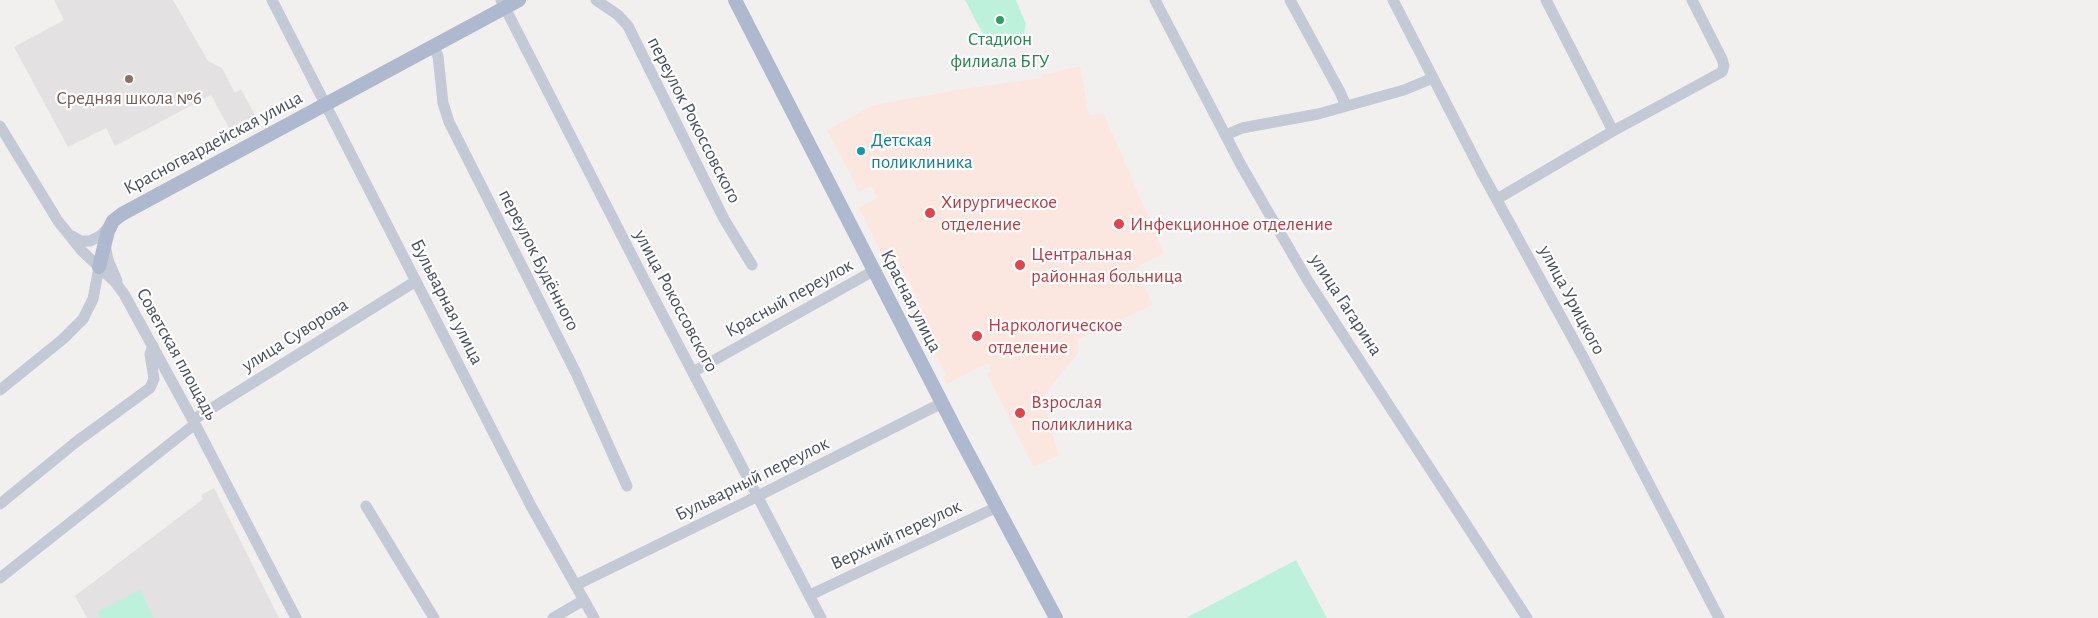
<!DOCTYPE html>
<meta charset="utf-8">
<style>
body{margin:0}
canvas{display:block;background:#f2f0ef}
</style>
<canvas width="2098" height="618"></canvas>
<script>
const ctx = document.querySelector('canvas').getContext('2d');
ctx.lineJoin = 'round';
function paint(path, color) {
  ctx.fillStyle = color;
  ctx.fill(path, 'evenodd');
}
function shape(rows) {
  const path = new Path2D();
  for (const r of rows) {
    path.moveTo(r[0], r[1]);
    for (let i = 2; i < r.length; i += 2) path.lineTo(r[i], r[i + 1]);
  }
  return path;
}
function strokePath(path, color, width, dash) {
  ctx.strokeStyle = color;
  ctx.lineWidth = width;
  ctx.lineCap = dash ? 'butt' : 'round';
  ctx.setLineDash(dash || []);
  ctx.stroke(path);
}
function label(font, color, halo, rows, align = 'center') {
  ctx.font = font + ' "Alegreya Sans",sans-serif';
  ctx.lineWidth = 4.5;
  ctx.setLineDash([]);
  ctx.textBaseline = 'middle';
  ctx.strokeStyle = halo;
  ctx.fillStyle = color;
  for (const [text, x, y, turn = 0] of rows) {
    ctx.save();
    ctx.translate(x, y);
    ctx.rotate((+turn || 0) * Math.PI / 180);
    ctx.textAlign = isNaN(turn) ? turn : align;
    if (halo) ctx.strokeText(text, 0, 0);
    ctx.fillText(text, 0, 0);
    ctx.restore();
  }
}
const education = shape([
 [54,0,173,0,208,61,222,68,235,93,241,89,260,125,235,139,211,95,115,146,106,128,68,147,14,47,64,20],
 [214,488,279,618,87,618,75,596,203,499,201,495]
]);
const medical = shape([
 [1080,66,1089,115,1104,114,1164,253,1135,268,1153,305,1078,339,1078,353,1042,398,1059,455,1033,467,987,374,991,371,988,363,947,384,943,377,946,375,932,348,929,349,910,311,921,305,897,258,886,263,859,208,877,198,871,186,859,192,827,130,873,105,962,89,1042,78,1042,75]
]);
const green = shape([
 [965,0,1016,0,1026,24,1024,33,1020,41,1012,46,1004,48,995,46,987,42],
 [1296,560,1327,618,1186,618],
 [140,590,154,618,100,618,97,612]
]);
const minor = shape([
 [272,0,531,506,594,618],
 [501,0,645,281,821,618],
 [596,0,618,15,628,26,724,219,752,265],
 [1155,0,1241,165,1308,281,1527,618],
 [1290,0,1340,92,1346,106],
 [1393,0,1481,171,1583,357,1719,618],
 [1546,0,1613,131],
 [433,46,438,56,443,103,449,122,576,373,627,486],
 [0,126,58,221,82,251,115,282,124,294,195,424,296,618],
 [1226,135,1242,128,1318,114,1404,90,1433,78],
 [1497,199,1613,131,1722,72,1724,66,1722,59,1692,0],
 [72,236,81,241,90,241,100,236,109,227],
 [105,244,108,260,117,281],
 [693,372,875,270],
 [0,390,63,339,83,319,93,299,99,267],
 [193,420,416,281],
 [0,504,76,442,150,388,154,379,150,354,153,346],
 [366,506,434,618],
 [0,578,195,424],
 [576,585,758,496,942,403],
 [810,595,997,507],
 [553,618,584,600]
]);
const major = shape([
 [735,0,959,436,1056,618],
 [99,267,108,231,113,221,122,214,519,0]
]);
const markers = [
 [1000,20,5,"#2e9e5b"],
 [129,79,5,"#8d6e63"],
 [861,151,5,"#0f9aa8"],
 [930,213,6,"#e0444e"],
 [1119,224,6,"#e0444e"],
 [1020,265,6,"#e0444e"],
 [977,336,6,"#e0444e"],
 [1020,413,6,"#e0444e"]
];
const leisureNames = [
 ["Стадион",1000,39],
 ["филиала БГУ",1000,61]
];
const educationNames = [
 ["Средняя школа №6",129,98]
];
const streetNames = [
 ["переулок Рокоссовского",694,120,63],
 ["Красногвардейская улица",213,143,-28],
 ["переулок Будённого",539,260,63],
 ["Красный переулок",789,298,-29],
 ["улица Урицкого",1572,300,62],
 ["улица Рокоссовского",676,301,62],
 ["Красная улица",911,301,63],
 ["Бульварная улица",447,302,63],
 ["улица Гагарина",1346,305,57],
 ["улица Суворова",295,335,-32],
 ["Советская площадь",177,354,61],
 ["Бульварный переулок",752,479,-26],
 ["Верхний переулок",896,535,-25]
];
const cultureNames = [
 ["Детская",871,140],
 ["поликлиника",871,162]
];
const healthNames = [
 ["Хирургическое",941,202],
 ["отделение",941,224],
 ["Инфекционное отделение",1130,224],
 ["Центральная",1031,254],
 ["районная больница",1031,276],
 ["Наркологическое",988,325],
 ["отделение",988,347],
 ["Взрослая",1031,402],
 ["поликлиника",1031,424]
];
paint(education, '#e3e1e1');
paint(medical, '#fce7e0');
paint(green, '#bdf1db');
strokePath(minor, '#c3c9d5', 11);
strokePath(major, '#aeb9cf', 14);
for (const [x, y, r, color] of markers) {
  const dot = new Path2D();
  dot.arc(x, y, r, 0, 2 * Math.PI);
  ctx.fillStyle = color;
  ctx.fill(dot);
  strokePath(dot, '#fff', 2);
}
label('19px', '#27864d', '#fff', leisureNames);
label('19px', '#785e54', '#fff', educationNames);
label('19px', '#474e5e', '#fff', streetNames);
label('19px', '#0d838f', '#fff', cultureNames, 'left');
label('19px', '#be3a42', '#fff', healthNames, 'left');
</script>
